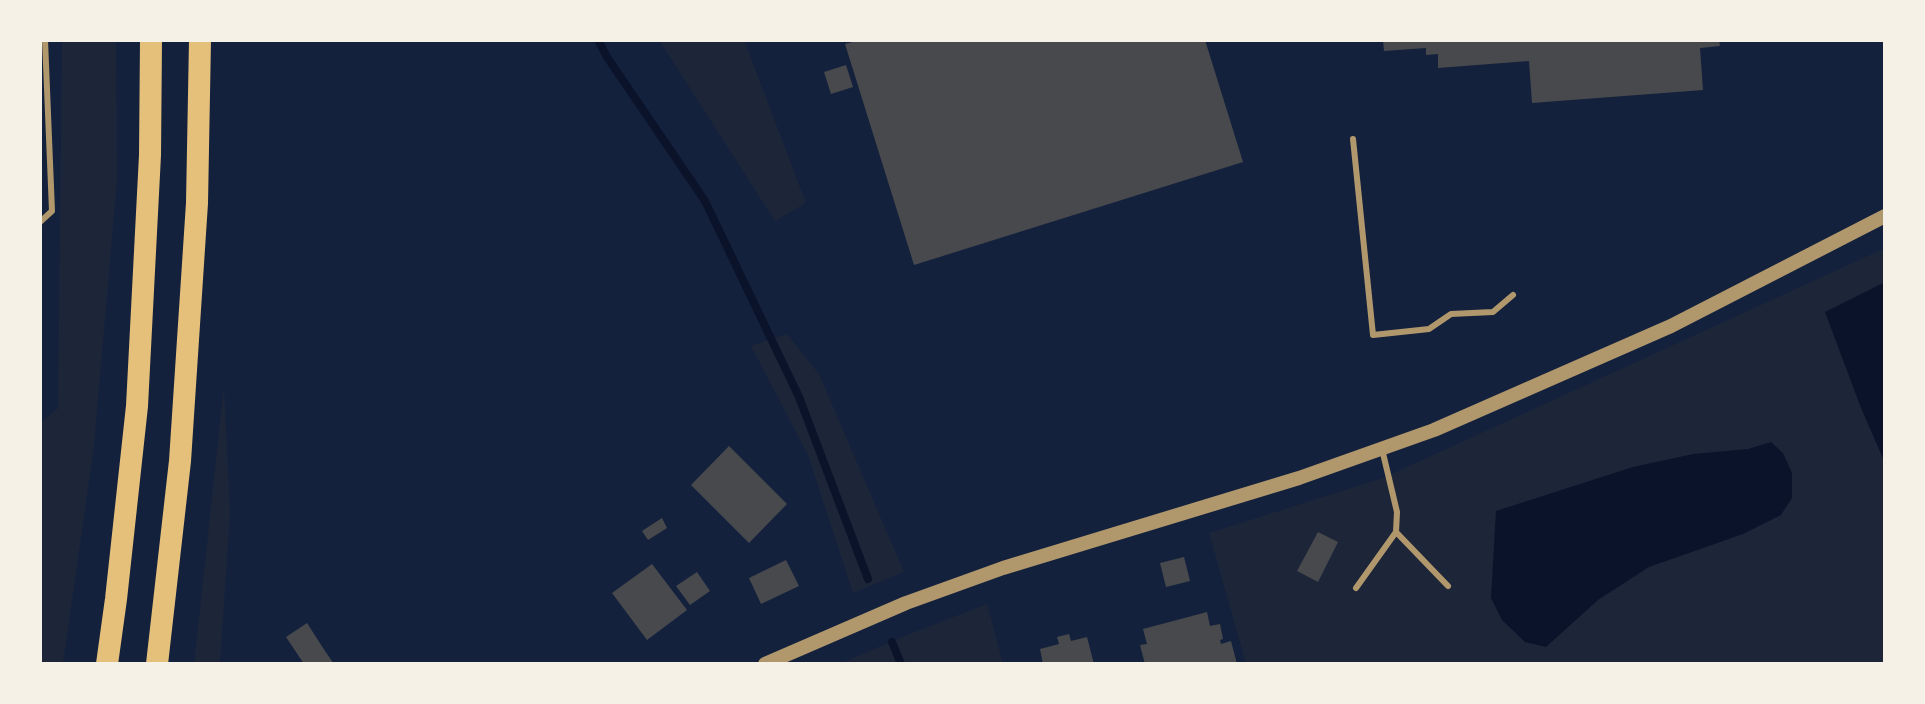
<!DOCTYPE html>
<style>
body{margin:0}
#map{position:relative;width:1925px;height:704px;overflow:hidden;background:#14213d;font-family:"Exo 2",sans-serif}
canvas{display:block}
.frame{position:absolute;inset:0;border:42px solid #f6f1e7;pointer-events:none}
</style>
<div id="map">
<canvas width="1925" height="704"></canvas>
<div class="frame"></div>
</div>
<script>
const ctx = document.querySelector('canvas').getContext('2d');
ctx.lineJoin = 'round';
function paint(path, color) {
  ctx.fillStyle = color;
  ctx.fill(path, 'evenodd');
}
function shape(rows) {
  const path = new Path2D();
  for (const r of rows) {
    path.moveTo(r[0], r[1]);
    for (let i = 2; i < r.length; i += 2) path.lineTo(r[i], r[i + 1]);
  }
  return path;
}
function strokePath(path, color, width, dash) {
  ctx.strokeStyle = color;
  ctx.lineWidth = width;
  ctx.lineCap = dash ? 'butt' : 'round';
  ctx.setLineDash(dash || []);
  ctx.stroke(path);
}
const green = shape([
 [62,40,116,40,117,180,94,446,63,664,40,664,40,423,58,408],
 [659,40,744,40,806,203,775,221],
 [1885,248,1885,664,1246,664,1209,533,1383,478],
 [787,334,819,374,904,572,853,593,808,455,751,346],
 [224,386,230,513,220,664,194,664],
 [987,604,1003,664,839,664,907,635]
]);
const water = shape([
 [1885,282,1885,463,1861,408,1825,312],
 [1771,442,1783,453,1792,473,1792,498,1781,515,1743,534,1649,567,1598,600,1546,647,1525,642,1502,620,1491,598,1496,511,1633,467,1693,454,1748,449]
]);
const stream = shape([
 [598,40,607,57,705,201,799,397,868,579],
 [892,642,901,664]
]);
const building = shape([
 [860,40,1205,40,1243,162,914,265,845,44],
 [1383,40,1719,40,1720,46,1700,48,1703,90,1532,103,1529,61,1438,68,1438,54,1426,55,1426,48,1384,51],
 [846,65,853,87,831,94,824,72],
 [729,446,787,504,749,543,691,485],
 [662,518,667,528,648,540,642,531],
 [1318,532,1338,542,1318,582,1297,571],
 [1184,557,1190,581,1166,587,1160,563],
 [786,560,799,586,761,604,749,578],
 [652,564,687,610,647,640,612,593],
 [697,572,710,591,690,605,676,586],
 [1207,612,1210,626,1220,624,1223,639,1220,640,1221,644,1231,641,1237,664,1145,664,1140,645,1147,644,1143,629],
 [307,623,325,651,334,664,304,664,286,637],
 [1069,634,1071,641,1087,637,1094,664,1043,664,1040,649,1059,644,1057,637]
]);
const service = shape([
 [1353,139,1373,335,1429,329,1451,314,1493,312,1513,295],
 [40,222,52,211,45,40],
 [1382,449,1397,512,1396,532,1448,586],
 [1356,588,1396,532]
]);
const tertiary = shape([
 [765,664,906,603,1003,568,1299,478,1434,430,1671,326,1885,216]
]);
const trunk = shape([
 [107,664,116,599,137,406,150,155,151,40],
 [157,664,180,461,197,203,200,40]
]);
paint(green, '#1d2539');
paint(water, '#0b132b');
strokePath(stream, '#0b132b', 8);
paint(building, '#48494c');
strokePath(service, '#b1986c', 6);
strokePath(tertiary, '#b1986c', 14);
strokePath(trunk, '#e5c07b', 22);
</script>
